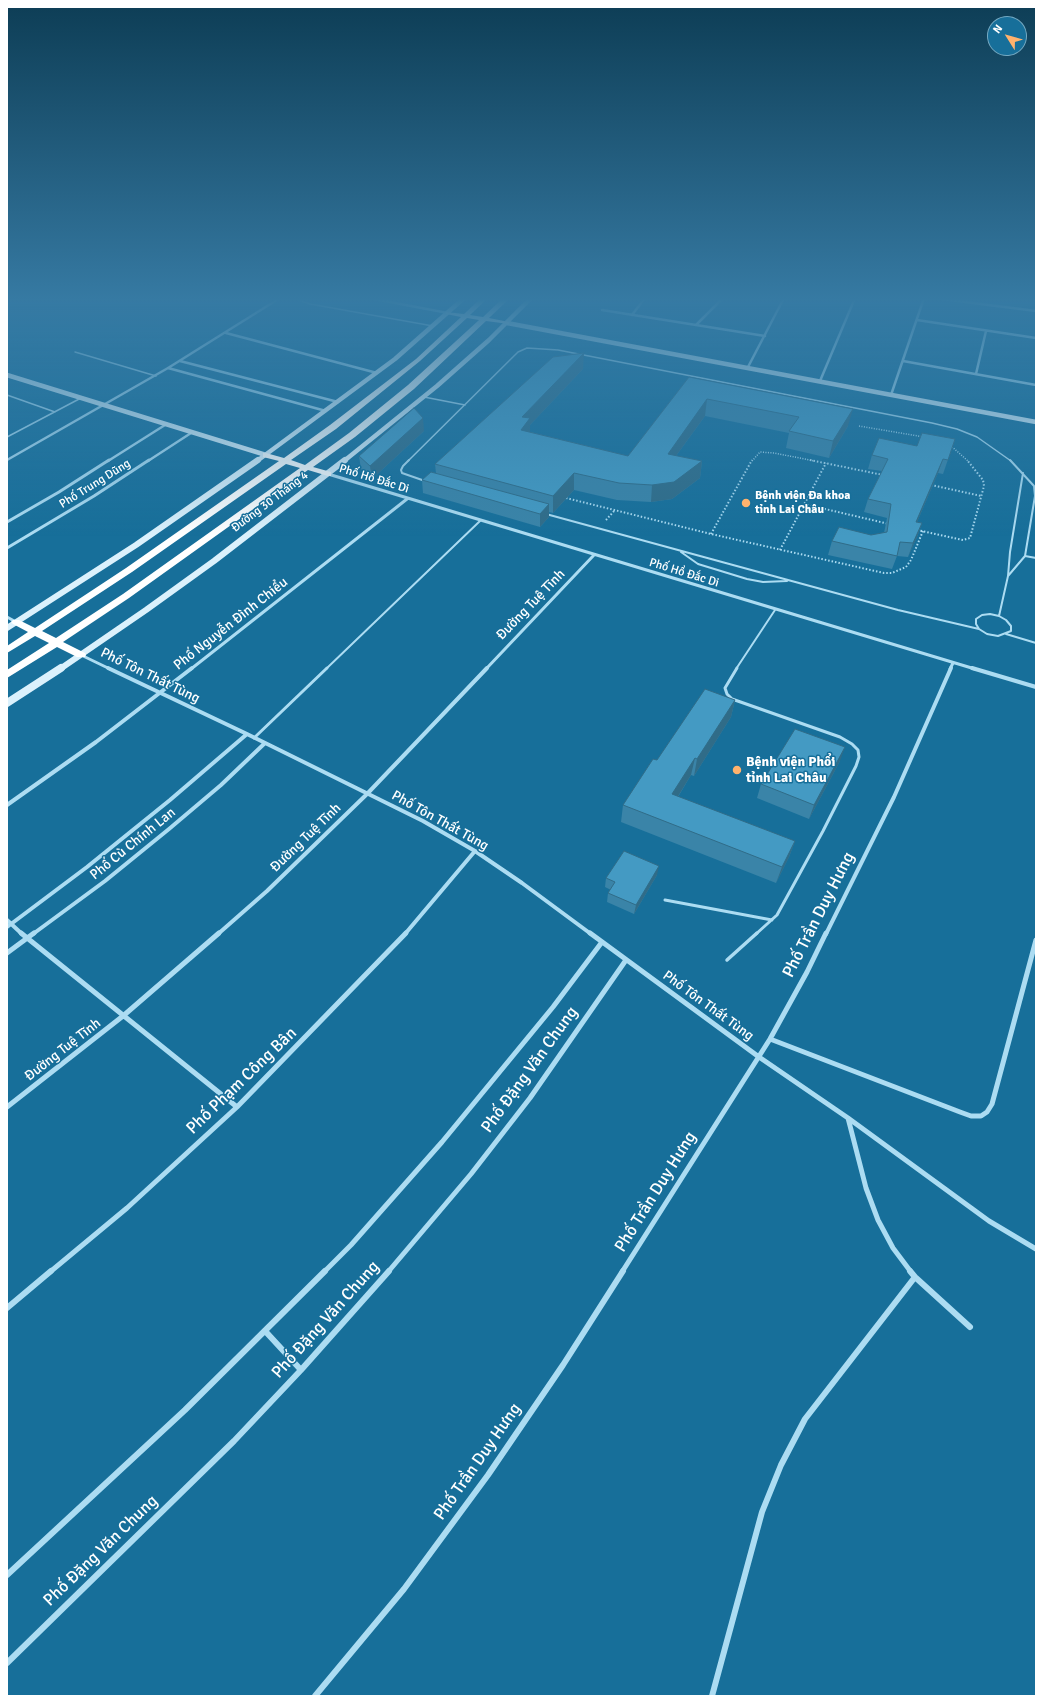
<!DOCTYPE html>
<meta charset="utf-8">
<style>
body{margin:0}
#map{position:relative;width:1043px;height:1703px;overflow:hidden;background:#176f9a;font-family:Signika,sans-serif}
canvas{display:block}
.frame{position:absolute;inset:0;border:8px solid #fff;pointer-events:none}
.north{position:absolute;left:987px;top:16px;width:40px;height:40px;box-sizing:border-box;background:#176f9a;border:1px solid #74a9c2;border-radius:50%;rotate:307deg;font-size:11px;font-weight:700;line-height:16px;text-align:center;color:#fff}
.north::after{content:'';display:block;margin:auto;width:14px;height:18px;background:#ffb26d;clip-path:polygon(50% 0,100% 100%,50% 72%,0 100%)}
</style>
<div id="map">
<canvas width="1043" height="1703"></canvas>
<div class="frame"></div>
<div class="north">N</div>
</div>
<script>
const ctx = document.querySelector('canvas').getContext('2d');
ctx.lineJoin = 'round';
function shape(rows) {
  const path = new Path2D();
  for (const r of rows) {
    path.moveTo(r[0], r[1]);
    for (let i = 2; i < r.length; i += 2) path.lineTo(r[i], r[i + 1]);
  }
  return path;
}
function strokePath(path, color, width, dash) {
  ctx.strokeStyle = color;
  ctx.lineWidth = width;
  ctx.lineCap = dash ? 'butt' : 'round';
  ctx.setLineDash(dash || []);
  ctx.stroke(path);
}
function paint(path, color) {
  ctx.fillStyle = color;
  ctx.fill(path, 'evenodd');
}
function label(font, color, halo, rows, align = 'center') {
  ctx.font = font + ' Signika,sans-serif';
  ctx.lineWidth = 3;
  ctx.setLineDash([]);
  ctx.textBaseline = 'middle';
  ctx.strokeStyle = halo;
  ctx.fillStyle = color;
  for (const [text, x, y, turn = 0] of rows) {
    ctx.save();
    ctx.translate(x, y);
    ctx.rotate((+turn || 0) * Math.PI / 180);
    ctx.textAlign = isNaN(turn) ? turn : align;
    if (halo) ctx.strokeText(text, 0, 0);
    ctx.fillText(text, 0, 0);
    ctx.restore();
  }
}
const pathFar1 = shape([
 [859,426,924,437],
 [950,445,968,461],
 [752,461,760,452,774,453,815,461]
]);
const path = shape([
 [810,460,883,475],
 [931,485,981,496],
 [566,498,711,534,884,573,892,573,906,567,911,560,923,531],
 [804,504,889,524],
 [606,520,615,510],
 [917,530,963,540,970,538,984,486,983,480,967,460],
 [711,534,752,460],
 [780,550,826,463]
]);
const laneFar3 = shape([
 [299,298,301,301,310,304,433,326],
 [75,352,156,376],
 [7,395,55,412],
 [424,397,465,405],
 [7,437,81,398],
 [408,461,518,352,527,348,558,350,932,423,957,429,977,437,1011,461]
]);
const laneFar2 = shape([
 [409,460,403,466,401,470,402,473,425,481],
 [546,514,898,610,979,629],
 [681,552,698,564,747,579,763,582,787,581],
 [1025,556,1036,558],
 [1008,576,1025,556,1035,496,1034,486,1010,460],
 [990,614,999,616,1006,620,1011,626,1011,631,998,636,987,634,979,629,976,624,976,619,982,615,990,614],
 [999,616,1008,576,1010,552,1023,473],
 [1006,634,1036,643],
 [326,669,481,520],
 [736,669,775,610]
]);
const laneFar1 = shape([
 [737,668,725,688,727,694,732,699,840,737,852,744,858,750,859,757,856,766,823,831,777,915,756,934],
 [254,738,327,668],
 [665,900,772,920]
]);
const lane = shape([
 [727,960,757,933]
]);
const streetFar4 = shape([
 [369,298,448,313],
 [934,298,1036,311],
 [602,310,765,336],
 [632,315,645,298],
 [917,320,1036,338],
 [696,325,723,298],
 [226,333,377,373],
 [180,361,338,402],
 [903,361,1036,385],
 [748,367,784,298],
 [168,368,326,411],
 [976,374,986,331],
 [820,381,855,298],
 [891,395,924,298],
 [7,460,168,368,280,298],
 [108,461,165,425],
 [148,461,191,433]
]);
const streetFar3 = shape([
 [328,474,975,669],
 [7,522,59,492,109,460],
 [7,548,94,496,149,460],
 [7,617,16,622],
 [81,655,110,669],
 [191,669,407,499],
 [486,669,594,555],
 [950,669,953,663]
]);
const streetFar2 = shape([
 [108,668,247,734,423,821,475,851,522,883,591,934],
 [972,668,1036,687],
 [7,805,96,742,192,668],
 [7,920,22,934],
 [7,927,87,867,170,800,247,734],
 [33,934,105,881,169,829,221,785,265,743],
 [218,934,267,891,367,794,487,668],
 [405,934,475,851],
 [826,934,894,797,951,668]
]);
const streetFar1 = shape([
 [21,933,237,1107],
 [590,933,759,1057,848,1118,989,1221,1036,1249],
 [7,953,34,933],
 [770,1039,960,1112,971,1116,981,1116,987,1112,992,1104,1036,940],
 [7,1107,123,1016,219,933],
 [848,1118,866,1188,878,1220,893,1248,911,1272],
 [50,1272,127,1208,237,1107,406,933],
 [324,1272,351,1245,442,1142,553,1007,602,942],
 [388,1272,471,1174,530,1098,626,960],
 [622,1272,770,1039,807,972,826,933]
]);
const street = shape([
 [910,1271,915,1277,970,1327],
 [7,1308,51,1271],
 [266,1332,301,1370],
 [7,1575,185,1410,325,1271],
 [7,1663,234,1441,301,1370,389,1271],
 [315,1696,404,1589,488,1475,563,1365,623,1271],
 [712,1696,762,1512,781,1465,805,1419,915,1277]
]);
const secondaryFar2 = shape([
 [507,323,1036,422],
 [7,375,266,455],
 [257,461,395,359,464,298],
 [344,461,437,386,489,340,531,298]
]);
const secondaryFar1 = shape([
 [7,628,136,545,258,460],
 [60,669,146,610,214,561,345,460]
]);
const secondary = shape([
 [7,703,61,668]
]);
const highway = shape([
 [481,298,488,298,470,315,483,317,503,298,510,298,489,318,509,322,509,324,486,321,414,389,355,437,313,467,331,472,331,476,328,476,308,470,129,598,63,642,85,653,86,655,85,657,77,657,57,647,7,678,7,670,49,643,35,636,7,653,7,646,28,632,13,624,11,622,13,620,19,620,35,628,126,568,279,461,263,457,263,453,266,453,284,458,330,425,416,359,461,317,446,314,446,312,464,314,481,298],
 [467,318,479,320,408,385,349,433,305,465,291,460,336,429,420,361,467,318],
 [286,464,300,468,123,594,56,638,42,631,132,572,286,464]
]);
const wall = shape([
 [583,369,530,425,530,432,628,456,689,377,848,426,829,458,786,448,789,433,705,416,676,456,702,461,700,478,672,499,651,502,617,500,574,490,553,513,549,512,549,517,540,527,423,493,422,480,436,473,435,464],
 [424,431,372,479,361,469,359,456],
 [955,439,943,474,938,473,917,522,922,523,917,537,908,557,897,556,892,569,828,555,832,541,884,533,887,518,864,512,868,499,882,471,868,469,872,455,917,446],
 [735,700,731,717,694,776,691,775,678,797,795,841,789,857,776,883,621,822,623,805,657,760],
 [840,761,809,819,757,798,761,784],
 [657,875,634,914,607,902,608,893,611,890,605,887,606,878]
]);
const shadedWall = shape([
 [584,353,583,369,530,425,530,435,521,430,522,417],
 [707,399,705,416,665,471,668,454],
 [853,409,848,426,829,458,833,441],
 [423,418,424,431,372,479,370,466],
 [943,459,938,473,911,536,916,522],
 [702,461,700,478,672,499,651,502,652,485],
 [574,473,574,490,553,513,553,496],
 [549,504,549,517,540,527,540,514],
 [922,523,917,537,908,557,913,543],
 [735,700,731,717,694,776,697,759],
 [845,747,840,761,809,819,814,805],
 [695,758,691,775,669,811,672,794],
 [795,841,789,857,776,883,782,867],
 [659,866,657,875,634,914,636,905]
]);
const building = shape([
 [584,353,522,417,530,418,521,430,628,456,689,377,853,409,833,441,789,431,799,417,707,399,668,454,702,461,674,482,652,485,619,483,574,473,553,496,435,464,553,357,584,353],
 [414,408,423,418,370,466,359,456,414,408],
 [922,433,955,439,948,460,943,459,916,522,922,523,913,543,900,542,897,556,832,541,839,527,871,535,887,532,891,504,868,499,888,459,872,455,879,438,917,446,922,433],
 [431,472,549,504,540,514,422,480,431,472],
 [705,689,735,700,697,759,695,758,672,794,795,841,782,867,623,805,653,759,657,760,705,689],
 [795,729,845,747,814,805,761,784,795,729],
 [624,851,659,866,636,905,608,893,615,882,606,878,624,851]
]);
const markers = [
 [746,503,5,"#ffb26d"],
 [737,770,5,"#ffb26d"]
];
const farStreetnames = [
 ["Phố Hồ Đắc Di",374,479,17],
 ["Phố Trung Dũng",95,484,-32],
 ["Đường 30 Tháng 4",270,502,-37],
 ["Phố Hồ Đắc Di",684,573,17]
];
const farPoinames = [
 ["Bệnh viện Đa khoa",755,496],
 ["tỉnh Lai Châu",755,510]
];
const streetNames = [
 ["Đường Tuệ Tĩnh",531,605,-46],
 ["Phố Nguyễn Đình Chiểu",231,624,-38],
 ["Phố Tôn Thất Tùng",150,676,26],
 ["Phố Tôn Thất Tùng",440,821,29],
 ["Đường Tuệ Tĩnh",306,838,-44],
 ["Phố Cù Chính Lan",133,844,-39],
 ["Phố Tôn Thất Tùng",708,1006,36],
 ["Đường Tuệ Tĩnh",63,1050,-38]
];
const poiNames = [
 ["Bệnh viện Phổi",746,762],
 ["tỉnh Lai Châu",746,778]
];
const nearStreetnames = [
 ["Phố Trần Duy Hưng",819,915,-63],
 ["Phố Đặng Văn Chung",530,1070,-54],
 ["Phố Phạm Công Bân",242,1081,-44],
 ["Phố Trần Duy Hưng",656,1192,-58],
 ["Phố Đặng Văn Chung",326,1320,-48],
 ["Phố Trần Duy Hưng",478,1462,-55],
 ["Phố Đặng Văn Chung",101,1551,-44]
];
strokePath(pathFar1, '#acdcf2', 1.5, [1, 1.5]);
strokePath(path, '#acdcf2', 2, [1.5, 2]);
strokePath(laneFar3, '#acdcf2', 1.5);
strokePath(laneFar2, '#acdcf2', 2);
strokePath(laneFar1, '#acdcf2', 3);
strokePath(lane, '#acdcf2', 3.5);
strokePath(streetFar4, '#acdcf2', 2.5);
strokePath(streetFar3, '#acdcf2', 3);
strokePath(streetFar2, '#acdcf2', 4);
strokePath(streetFar1, '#acdcf2', 5);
strokePath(street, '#acdcf2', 6);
strokePath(secondaryFar2, '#dbf1fc', 4.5);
strokePath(secondaryFar1, '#dbf1fc', 6);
strokePath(secondary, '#dbf1fc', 8);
paint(highway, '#fff');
paint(wall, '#3a84a8');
paint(shadedWall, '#306c88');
paint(building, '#449ac3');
strokePath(building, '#306c88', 1);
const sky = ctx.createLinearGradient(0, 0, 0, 536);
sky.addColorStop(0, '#0d3d55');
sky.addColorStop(0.56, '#367aa3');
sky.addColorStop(1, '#367aa300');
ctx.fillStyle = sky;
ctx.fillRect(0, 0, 1043, 536);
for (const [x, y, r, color] of markers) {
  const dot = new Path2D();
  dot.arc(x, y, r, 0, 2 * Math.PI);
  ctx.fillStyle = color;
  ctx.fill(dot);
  strokePath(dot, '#176f9a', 1.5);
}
label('12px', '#fff', '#176f9a', farStreetnames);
label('bold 12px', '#fff', '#176f9a', farPoinames, 'left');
label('14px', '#fff', '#176f9a', streetNames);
label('bold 14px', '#fff', '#176f9a', poiNames, 'left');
label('17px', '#fff', '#176f9a', nearStreetnames);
</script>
